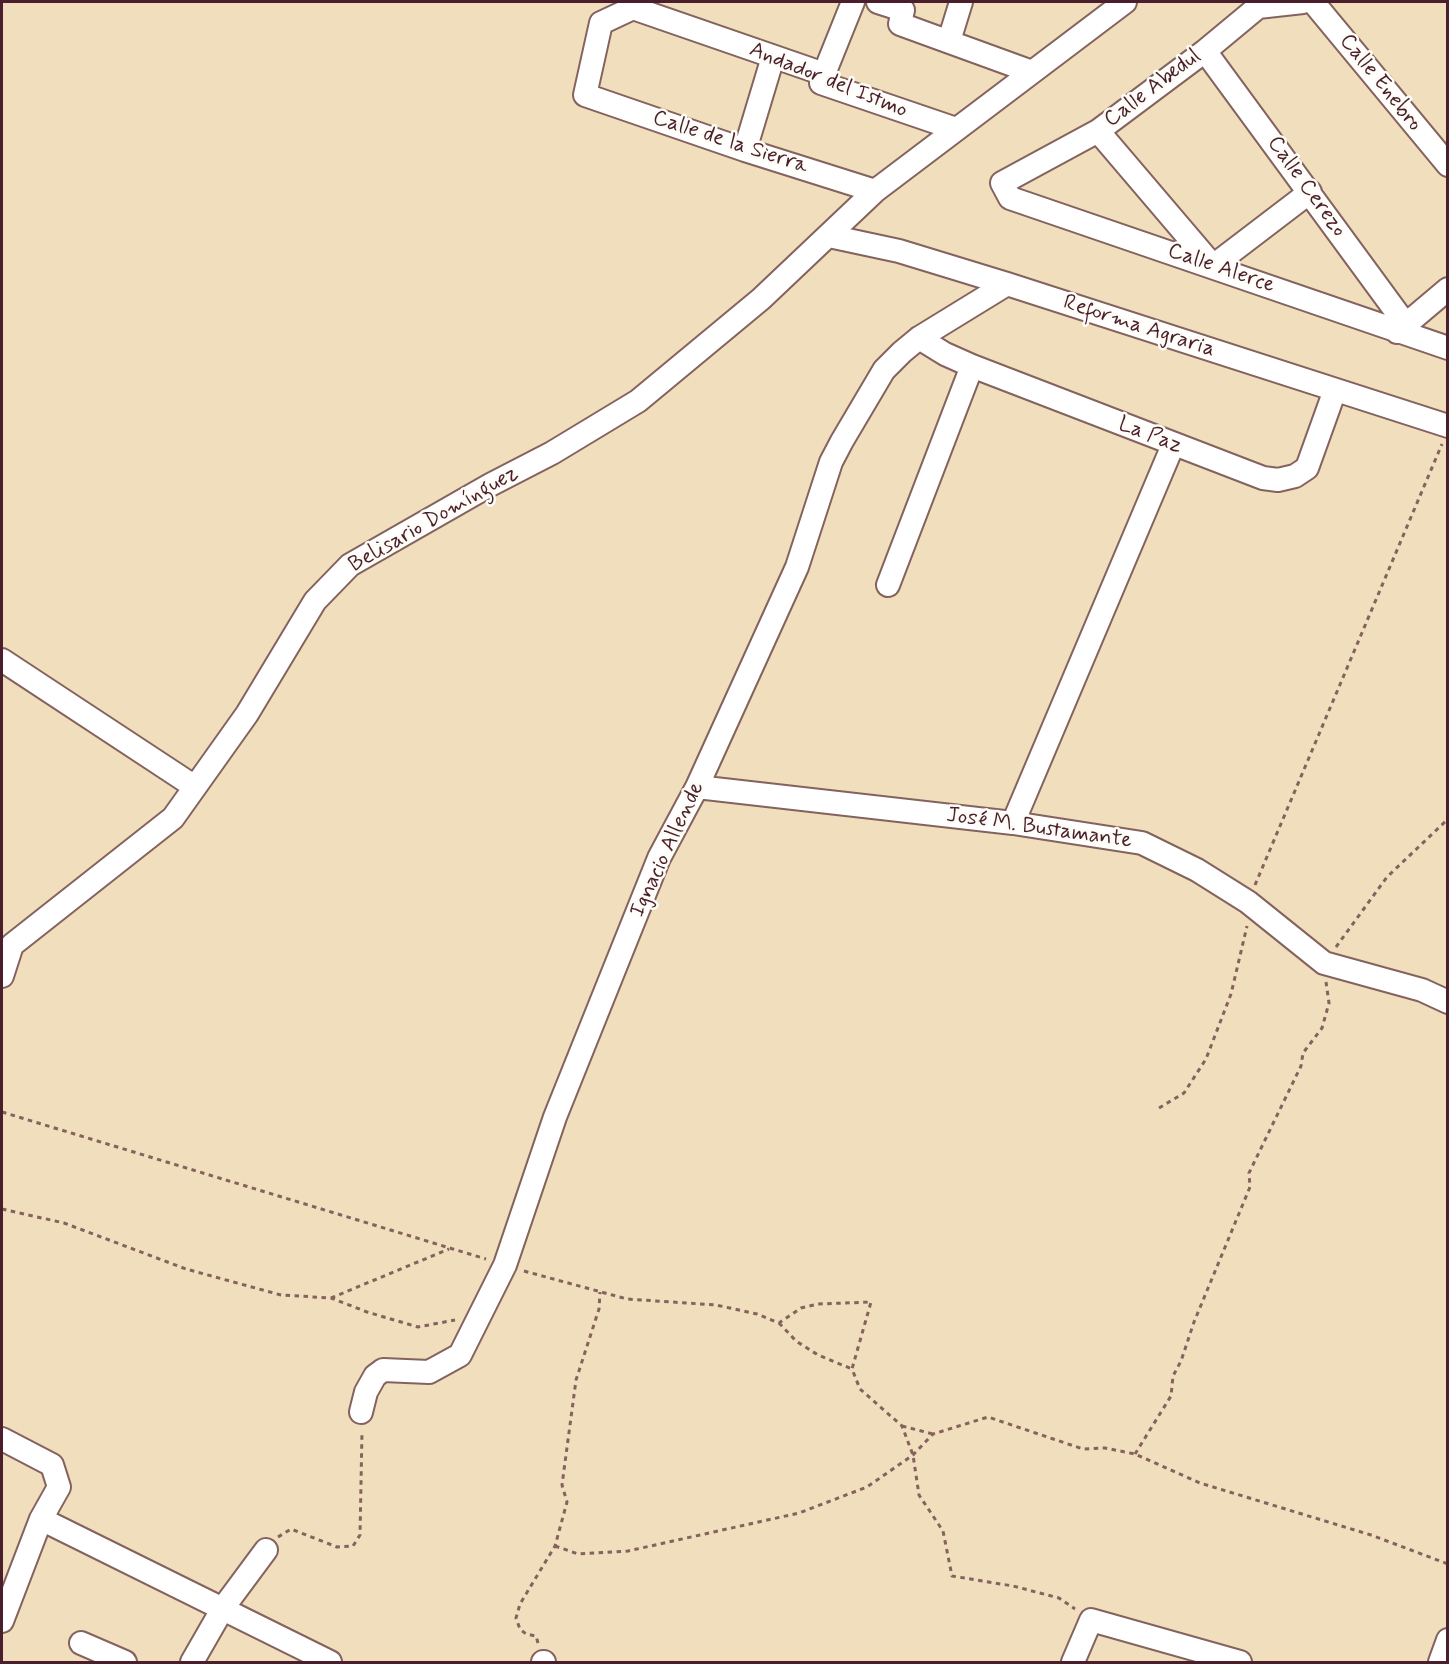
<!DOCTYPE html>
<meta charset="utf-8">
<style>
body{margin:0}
#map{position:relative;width:1449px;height:1664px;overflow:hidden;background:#f0debd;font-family:Mynerve,sans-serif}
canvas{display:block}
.frame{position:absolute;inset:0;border:3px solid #4a1f2b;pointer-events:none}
</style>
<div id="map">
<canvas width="1449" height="1664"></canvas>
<div class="frame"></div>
</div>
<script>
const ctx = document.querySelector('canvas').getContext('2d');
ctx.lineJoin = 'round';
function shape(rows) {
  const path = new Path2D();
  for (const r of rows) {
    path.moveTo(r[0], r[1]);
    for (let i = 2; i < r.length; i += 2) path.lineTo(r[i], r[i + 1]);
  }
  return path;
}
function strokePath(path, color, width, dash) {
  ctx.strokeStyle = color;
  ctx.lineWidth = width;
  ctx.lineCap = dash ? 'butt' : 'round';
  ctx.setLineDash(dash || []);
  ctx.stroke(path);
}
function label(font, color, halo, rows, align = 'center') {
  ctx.font = font + ' Mynerve,sans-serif';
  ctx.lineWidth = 5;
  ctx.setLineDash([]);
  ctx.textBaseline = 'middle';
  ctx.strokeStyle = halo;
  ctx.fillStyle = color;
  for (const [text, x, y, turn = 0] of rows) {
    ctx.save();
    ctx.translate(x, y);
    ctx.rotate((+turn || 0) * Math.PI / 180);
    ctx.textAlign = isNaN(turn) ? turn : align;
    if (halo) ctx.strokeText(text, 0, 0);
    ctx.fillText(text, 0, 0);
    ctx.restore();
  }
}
const path = shape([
 [1255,885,1442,444],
 [1336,947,1387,877,1448,819],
 [1159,1108,1184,1093,1206,1059,1231,994,1247,926],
 [2,1112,486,1259],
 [2,1209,64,1223,186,1269,281,1295,331,1298,367,1312,418,1327,455,1320],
 [524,1271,627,1299,716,1305,757,1314,779,1323,801,1308,818,1304,871,1302,852,1369,860,1389,902,1426,913,1455,919,1495,943,1531,952,1576,1013,1586,1059,1598,1075,1609],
 [331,1298,449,1249],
 [779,1323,796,1341,818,1355,852,1369],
 [902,1426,933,1434],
 [1135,1454,1171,1396,1173,1376,1181,1361,1194,1322,1250,1187,1249,1173,1301,1066,1303,1053,1322,1028,1329,1003,1326,982],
 [278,1537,291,1529,337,1547,353,1546,360,1535,362,1432],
 [555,1546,578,1554,628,1551,799,1513,867,1487,913,1455,933,1434,988,1417,1083,1449,1105,1448,1135,1454,1200,1483,1371,1535,1448,1564],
 [538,1643,536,1636,526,1634,520,1629,516,1618,520,1604,555,1546,567,1502,562,1485,576,1380,599,1309,600,1292]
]);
const minor = shape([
 [878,2,903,10,900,24,1032,72],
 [1303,2,1258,7,1205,51,1098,131,1002,183,1010,198,1448,348],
 [1313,2,1448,165],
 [949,41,961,2],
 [1205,51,1406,325],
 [824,74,853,2],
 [1098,131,1213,266,1310,192],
 [745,150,773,57],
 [875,191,745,150,585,95,601,23,633,8,824,74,821,83,956,129],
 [829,236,899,251,1007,284,1448,426],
 [1397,332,1448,289],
 [919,338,945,354,972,366,1263,478,1278,480,1295,476,1307,468,1335,390],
 [888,585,972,366],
 [2,660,195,787],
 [697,787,1013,823,1142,843,1197,870,1248,902,1324,963,1422,990,1448,1002],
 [1013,823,1173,445],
 [2,976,12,945,173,818,247,714,315,601,350,565,490,485,552,453,638,401,761,299,875,191,1125,2],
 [361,1412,366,1392,375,1376,383,1370,429,1372,460,1355,505,1265,555,1117,659,858,697,787,797,567,831,462,842,441,884,370,902,352,919,338,1007,284],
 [2,1439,52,1465,59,1487,41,1519,2,1621],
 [41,1519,330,1662],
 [81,1643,125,1662],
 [192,1662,223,1608,266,1550],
 [543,1662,544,1662],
 [1073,1662,1091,1620,1240,1662],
 [1440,1662,1448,1640]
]);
const streetNames = [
 ["Andador del Istmo",828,81,22],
 ["Calle Enebro",1380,83,51],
 ["Calle Abedul",1153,89,-37],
 ["Calle de la Sierra",730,143,18],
 ["Calle Cerezo",1306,187,54],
 ["Calle Alerce",1221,269,19],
 ["Reforma Agraria",1139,327,18],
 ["La Paz",1150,436,21],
 ["Belisario Domínguez",434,520,-30],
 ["José M. Bustamante",1039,829,8],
 ["Ignacio Allende",668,850,-65]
];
strokePath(minor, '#84625e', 26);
strokePath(path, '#84625e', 3, [4.5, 4.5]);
strokePath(minor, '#fff', 22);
label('22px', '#4a1f2b', '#fdfcf7', streetNames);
</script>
